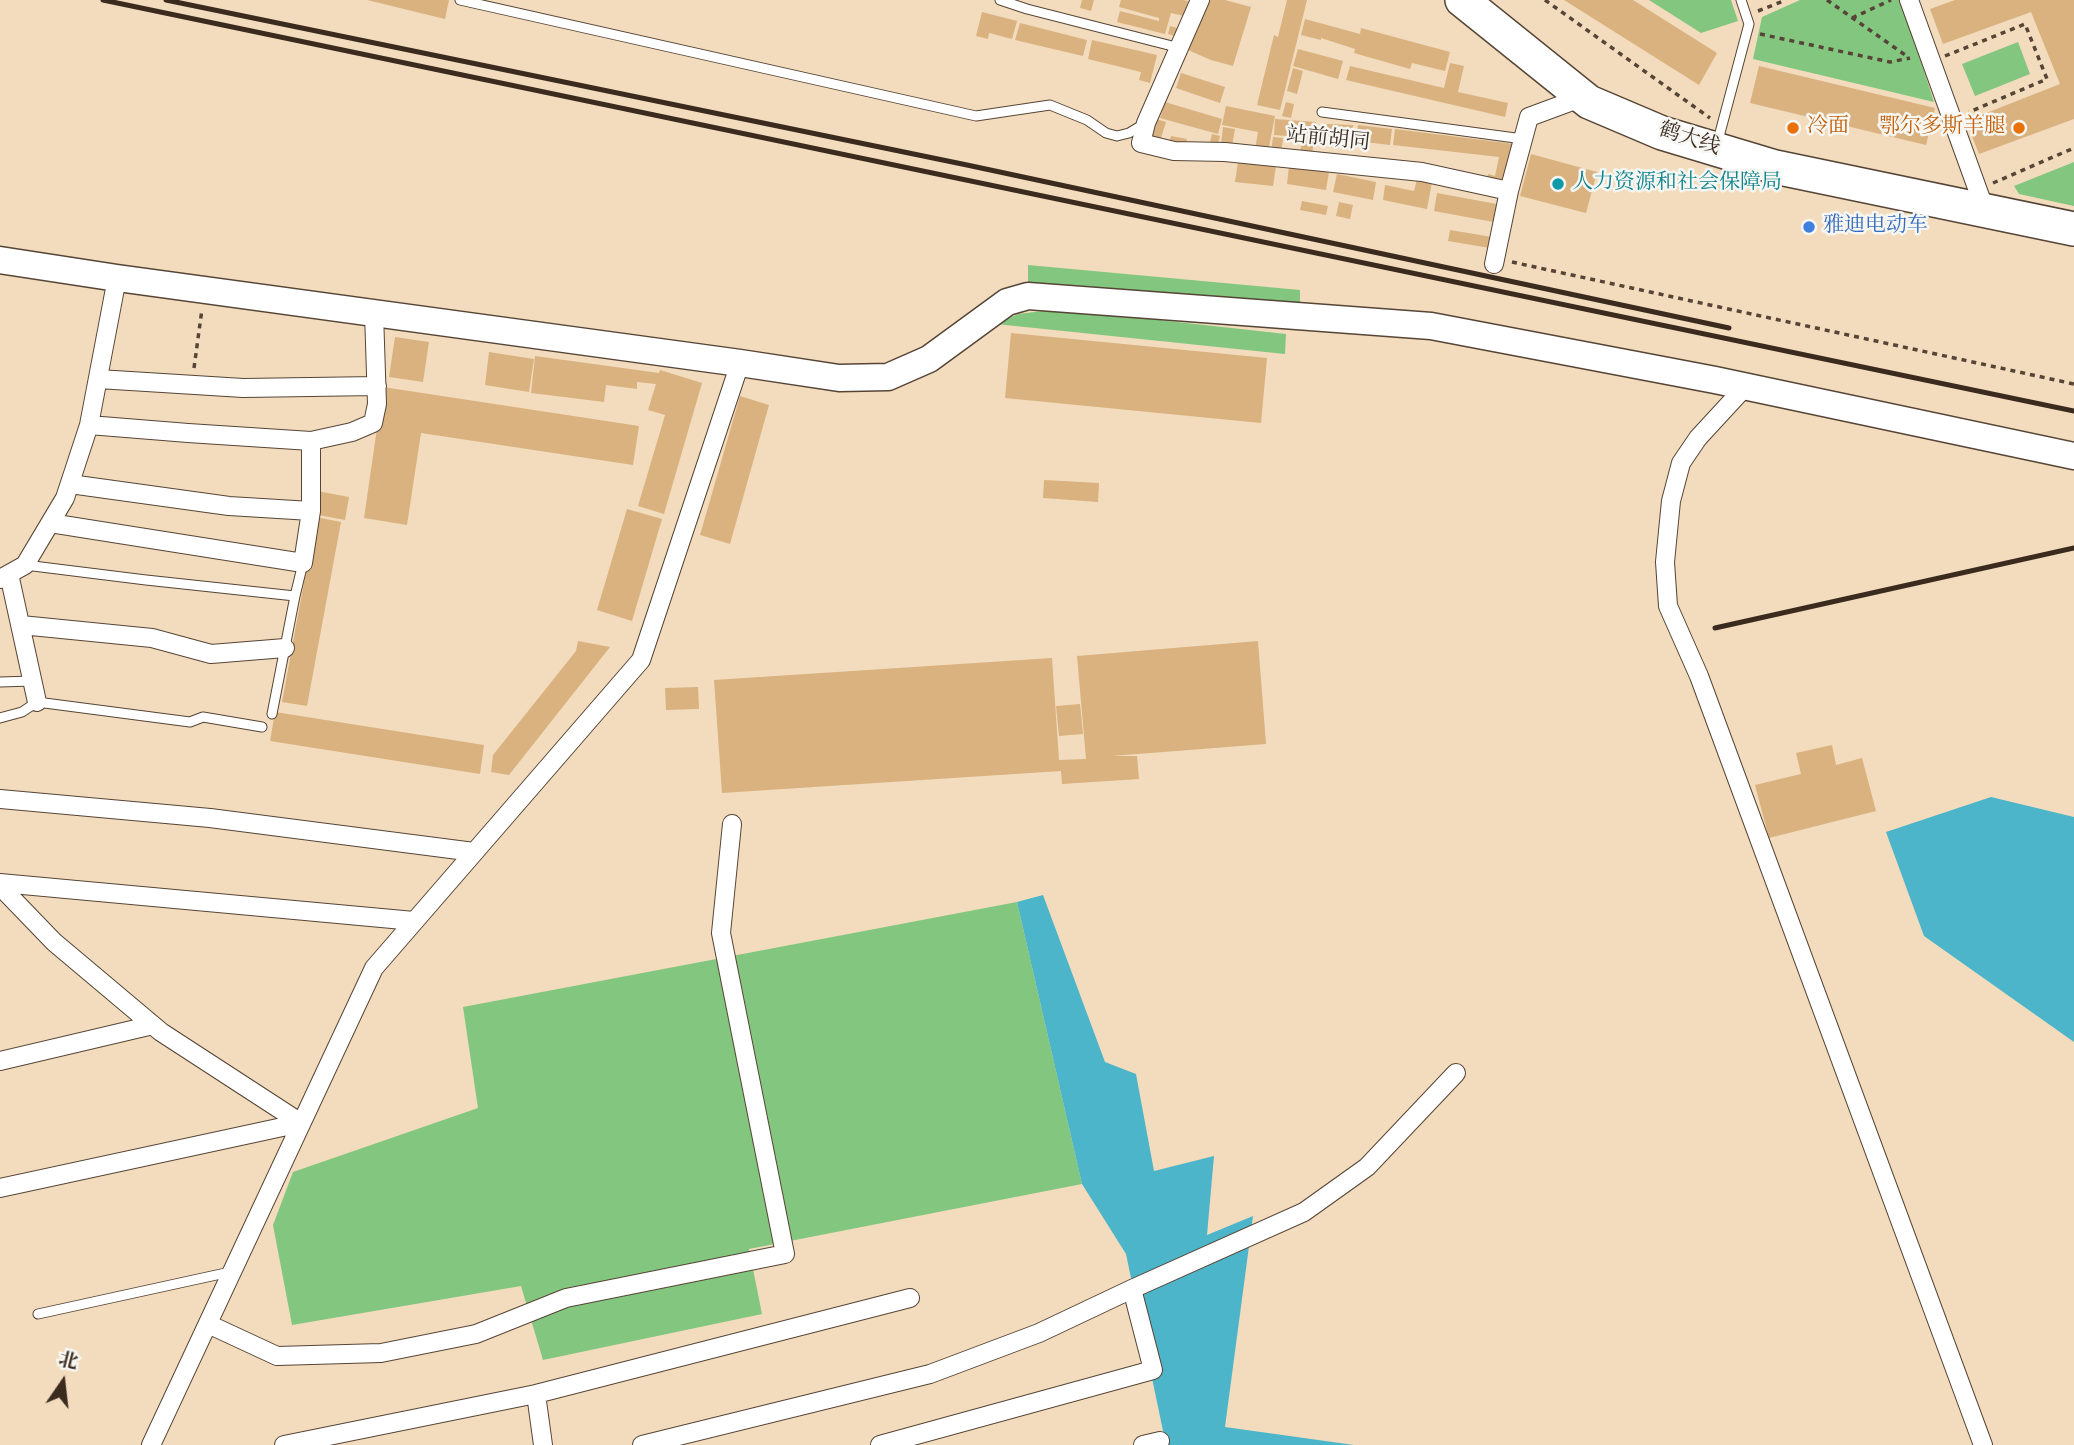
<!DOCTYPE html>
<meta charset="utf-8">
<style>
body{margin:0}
#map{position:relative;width:2074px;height:1445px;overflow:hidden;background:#f2dcbd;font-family:"IM FELL English","Noto Serif SC",serif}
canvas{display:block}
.north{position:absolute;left:28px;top:1347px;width:70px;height:70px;-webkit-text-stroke:5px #f6f6f2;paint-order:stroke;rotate:14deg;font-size:19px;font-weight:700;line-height:28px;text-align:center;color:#3b2a1e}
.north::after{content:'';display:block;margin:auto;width:24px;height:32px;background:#3b2a1e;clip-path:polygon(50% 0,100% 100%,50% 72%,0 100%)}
</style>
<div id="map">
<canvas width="2074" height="1445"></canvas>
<div class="north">北</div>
</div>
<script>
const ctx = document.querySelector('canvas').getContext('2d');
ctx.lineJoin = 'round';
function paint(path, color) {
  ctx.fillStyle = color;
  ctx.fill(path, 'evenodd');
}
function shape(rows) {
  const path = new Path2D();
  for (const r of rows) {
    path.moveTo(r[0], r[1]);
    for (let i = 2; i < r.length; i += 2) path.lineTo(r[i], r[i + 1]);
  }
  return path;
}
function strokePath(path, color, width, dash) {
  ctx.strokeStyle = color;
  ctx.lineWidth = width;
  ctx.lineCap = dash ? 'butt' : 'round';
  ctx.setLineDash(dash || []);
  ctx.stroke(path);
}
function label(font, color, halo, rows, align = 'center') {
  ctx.font = font + ' "IM FELL English","Noto Serif SC",serif';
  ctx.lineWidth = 5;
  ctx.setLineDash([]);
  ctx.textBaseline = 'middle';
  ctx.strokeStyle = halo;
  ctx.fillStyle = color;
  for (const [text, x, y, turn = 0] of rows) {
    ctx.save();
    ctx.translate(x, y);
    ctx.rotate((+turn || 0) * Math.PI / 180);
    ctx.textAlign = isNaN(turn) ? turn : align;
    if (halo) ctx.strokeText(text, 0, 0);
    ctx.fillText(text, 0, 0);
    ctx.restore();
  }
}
const green = shape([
 [1649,0,1731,0,1738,21,1701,33],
 [1800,0,1901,0,1934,102,1753,59,1762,17],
 [2018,42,2030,74,1975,96,1962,64],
 [2074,162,2074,206,2019,194,2014,186],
 [1028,265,1300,290,1300,310,1028,290],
 [1059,309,1286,334,1285,354,996,324,1018,314],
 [1017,902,1082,1184,749,1249,762,1314,543,1360,521,1286,292,1325,273,1225,293,1172,478,1108,463,1007]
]);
const water = shape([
 [1991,797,2074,817,2074,1042,1924,936,1886,832],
 [1043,895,1105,1062,1136,1074,1154,1171,1214,1156,1207,1235,1253,1216,1225,1427,1354,1445,1166,1445,1126,1254,1082,1184,1017,902]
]);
const building = shape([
 [367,0,449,0,445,19],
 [1082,0,1094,0,1091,11,1080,8],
 [1121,0,1183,0,1188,1,1184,16,1171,13,1165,34,1117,22,1120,11,1159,21,1159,18,1119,7],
 [1207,0,1225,0,1251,7,1233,66,1211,60,1188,50],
 [1287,0,1307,0,1280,110,1257,105,1274,35,1278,37],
 [1564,0,1633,0,1717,53,1699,85],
 [1955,0,2074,0,2074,119,1979,154,1966,121,2060,84,2031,12,1943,44,1930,9],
 [982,12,1017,21,1012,39,989,33,988,39,976,36],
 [1305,19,1360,34,1361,28,1450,52,1445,71,1412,63,1410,69,1354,53,1355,49,1321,38,1321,40,1301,35],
 [1020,23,1087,40,1083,56,1015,40],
 [1170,26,1181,29,1179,37,1168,34],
 [1092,40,1157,55,1150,83,1139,80,1141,72,1088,59],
 [1298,49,1343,61,1338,79,1293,66],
 [1450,63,1464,66,1458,92,1508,103,1505,117,1346,80,1350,66,1444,88],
 [1759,66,1935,108,1926,145,1750,103],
 [1293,68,1303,71,1297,94,1287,91],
 [1181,73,1225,87,1220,103,1176,88],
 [1165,102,1222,119,1218,134,1160,118],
 [1286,102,1294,104,1291,118,1282,116],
 [1226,106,1275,116,1268,152,1255,150,1258,132,1222,125],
 [1153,118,1166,122,1159,144,1147,141],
 [1275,119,1316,122,1312,156,1300,155,1302,137,1274,135],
 [1327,124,1353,125,1352,139,1326,138],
 [1358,125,1392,129,1390,145,1356,141],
 [1223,127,1235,129,1232,146,1221,144,1222,136,1224,136,1222,136],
 [1395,129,1514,144,1505,183,1487,180,1488,174,1495,176,1499,157,1393,145],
 [1212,134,1220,136,1217,149,1209,146],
 [1171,136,1187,139,1186,148,1169,144],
 [1273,137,1283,138,1281,153,1271,151],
 [1531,154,1597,172,1586,213,1520,196],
 [1238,162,1276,166,1273,186,1235,182],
 [1289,166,1329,172,1326,190,1287,184],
 [1337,174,1376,182,1373,200,1333,192],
 [1417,179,1432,182,1427,209,1383,200,1385,185,1414,191],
 [1437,193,1502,205,1499,223,1434,211],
 [1302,201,1328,206,1326,215,1300,210],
 [1339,202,1353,205,1350,219,1336,216],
 [1450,230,1492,237,1490,248,1448,241],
 [1011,333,1267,358,1261,423,1005,398],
 [395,337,429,342,423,382,389,377],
 [489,352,534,359,529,392,485,385],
 [535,356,659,373,660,370,702,383,664,514,638,506,665,415,648,410,656,384,637,382,637,389,606,385,604,402,531,393],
 [383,387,639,426,633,465,421,433,407,525,364,518],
 [740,396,769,405,730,544,700,535],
 [1044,480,1099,483,1098,502,1043,498],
 [317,491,349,497,345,520,313,514],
 [627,509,662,519,632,621,597,610],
 [316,517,341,522,307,706,282,702],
 [578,641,610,647,509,775,491,772,493,755,576,651],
 [1258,641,1266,744,1112,756,1137,756,1139,779,1062,784,1061,771,722,793,714,680,1052,658,1059,760,1086,759,1077,656],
 [698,687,699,709,666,710,665,688],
 [1080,704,1083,734,1059,736,1056,706],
 [275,712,484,745,480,774,270,741],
 [1832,745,1836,765,1862,758,1876,811,1769,838,1755,785,1801,774,1796,753]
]);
const path = shape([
 [1545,0,1710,118],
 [1827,0,1908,57],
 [1758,11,1786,0],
 [1852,18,1891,0],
 [1760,34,1890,62,1910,58],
 [1945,56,2025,24,2047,79,1969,112],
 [1993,183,2074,148],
 [1512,262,2074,384],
 [194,368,202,309]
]);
const lane = shape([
 [460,0,976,116,1050,105,1087,120,1106,133,1117,136,1129,133,1144,124],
 [1000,0,1027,9,1180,48],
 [1322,112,1523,139],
 [1717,144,1749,24,1741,0],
 [25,565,146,580,295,596],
 [0,682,32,681],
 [272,714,295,596,303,563],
 [0,718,22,712,37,702,190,722,203,717,262,727],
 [38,1314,230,1272]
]);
const street = shape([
 [1200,0,1146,123,1141,143,1174,151,1225,152,1422,172,1509,191],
 [1909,0,1985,210],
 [1494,264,1509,191,1529,117,1583,97],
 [98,379,243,388,377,386],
 [1745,387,1698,438,1681,463,1671,501,1665,562,1668,606,1699,676,1983,1445],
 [89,425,188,433,311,441],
 [70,484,229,506,311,511],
 [50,523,303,563,311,511,311,441,352,432,373,423,377,404,374,313],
 [9,574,37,702],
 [0,579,25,565,65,498,89,425,117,278],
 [21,625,152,638,211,654,285,648],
 [0,799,210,818,474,852],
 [0,883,414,921],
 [0,886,54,942,161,1032,301,1123],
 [0,1061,153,1025],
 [0,1188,301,1123],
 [208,1324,277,1356,381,1353,476,1334,566,1298,785,1254,721,933,732,824],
 [151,1445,374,968,641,660,740,363],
 [284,1445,536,1394],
 [543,1445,536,1394,910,1298],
 [642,1445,930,1374,1039,1333,1132,1289,1304,1212,1367,1167,1456,1073],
 [880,1445,1153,1370,1132,1289],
 [1143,1445,1160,1441]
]);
const secondary = shape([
 [0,260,117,278,740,363,839,378,888,377,929,359,1007,302,1028,296,1431,326,1715,380,2074,456]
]);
const highway = shape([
 [1462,0,1589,102,1662,133,1775,167,2074,229]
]);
const rail = shape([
 [103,0,2074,411],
 [166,0,967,165,1729,328],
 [1715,628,2074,548]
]);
const markers = [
 [1793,128,7,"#e8710a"],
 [2019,128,7,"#e8710a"],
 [1558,184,7,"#0f9aa8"],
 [1809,227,7,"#3f7fe0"]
];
const foodNames = [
 ["冷面",1807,128],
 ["鄂尔多斯羊腿",2005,128,"right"]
];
const streetNames = [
 ["站前胡同",1328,140,6],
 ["鹤大线",1689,140,18]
];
const cultureNames = [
 ["人力资源和社会保障局",1572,184]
];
const shopNames = [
 ["雅迪电动车",1823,227]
];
paint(green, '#83c67f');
paint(water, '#4cb5ca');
paint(building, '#d9b280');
strokePath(lane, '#564536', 11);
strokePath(street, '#564536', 20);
strokePath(secondary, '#564536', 29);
strokePath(highway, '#564536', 36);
strokePath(path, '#564536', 3.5, [5, 5]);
strokePath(lane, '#fff', 9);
strokePath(street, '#fff', 18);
strokePath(secondary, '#fff', 26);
strokePath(highway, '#fff', 33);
strokePath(rail, '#3b2a1e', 5);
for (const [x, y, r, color] of markers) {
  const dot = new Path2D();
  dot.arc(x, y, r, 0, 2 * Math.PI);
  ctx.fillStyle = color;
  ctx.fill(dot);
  strokePath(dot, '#f6f6f2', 2.5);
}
label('21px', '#c56008', '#f6f6f2', foodNames, 'left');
label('21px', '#3b2a1e', '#f6f6f2', streetNames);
label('21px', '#0d838f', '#f6f6f2', cultureNames, 'left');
label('21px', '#366cbe', '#f6f6f2', shopNames, 'left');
</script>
